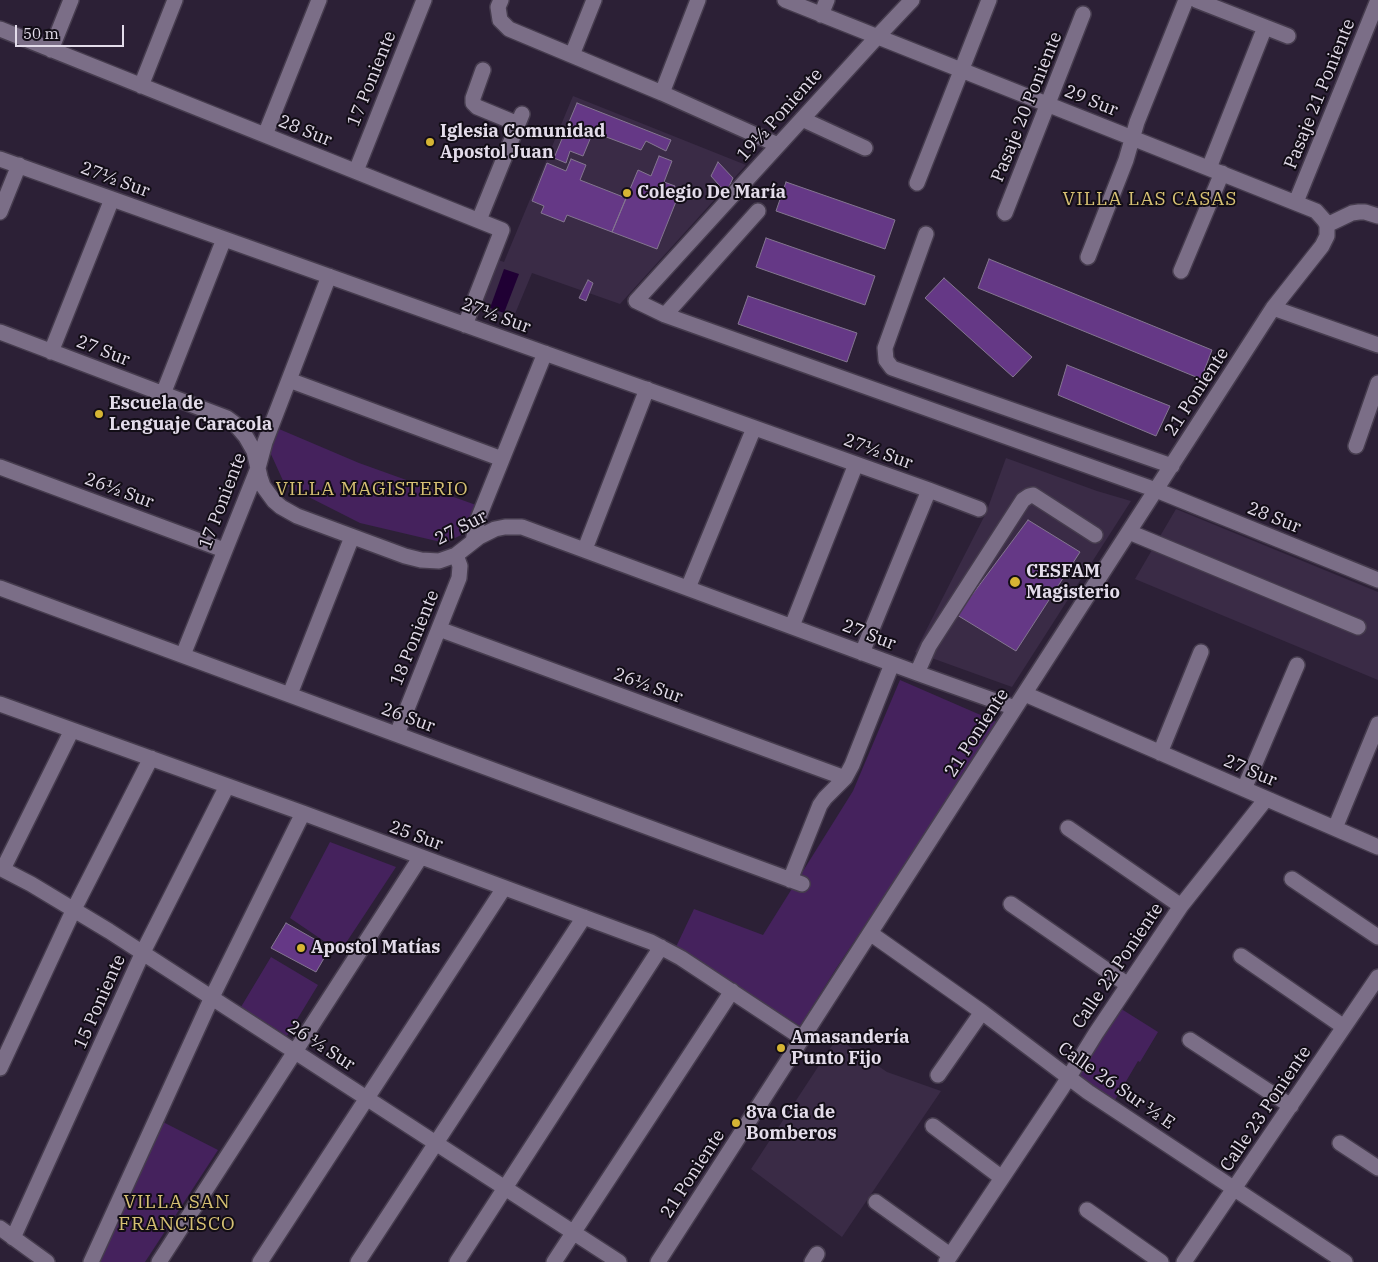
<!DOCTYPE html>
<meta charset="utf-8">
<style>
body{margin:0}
#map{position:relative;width:1378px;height:1262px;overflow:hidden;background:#2c2036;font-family:"IBM Plex Serif",serif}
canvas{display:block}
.scale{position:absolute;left:15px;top:25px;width:109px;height:22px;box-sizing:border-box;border:2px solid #e3dcea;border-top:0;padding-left:6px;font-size:15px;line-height:18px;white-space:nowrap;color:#e3dcea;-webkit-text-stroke:4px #120d16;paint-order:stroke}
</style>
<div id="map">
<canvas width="1378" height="1262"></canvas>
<div class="scale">50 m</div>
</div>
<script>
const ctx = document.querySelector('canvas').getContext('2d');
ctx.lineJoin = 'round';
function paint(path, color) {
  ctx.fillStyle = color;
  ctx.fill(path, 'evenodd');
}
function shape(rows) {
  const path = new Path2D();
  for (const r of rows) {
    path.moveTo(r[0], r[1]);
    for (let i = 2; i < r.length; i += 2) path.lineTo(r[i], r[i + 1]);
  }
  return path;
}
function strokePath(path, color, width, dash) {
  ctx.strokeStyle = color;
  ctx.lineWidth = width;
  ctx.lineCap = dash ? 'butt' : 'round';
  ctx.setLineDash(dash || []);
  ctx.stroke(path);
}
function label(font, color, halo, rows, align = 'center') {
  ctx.font = font + ' "IBM Plex Serif",serif';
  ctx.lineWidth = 4;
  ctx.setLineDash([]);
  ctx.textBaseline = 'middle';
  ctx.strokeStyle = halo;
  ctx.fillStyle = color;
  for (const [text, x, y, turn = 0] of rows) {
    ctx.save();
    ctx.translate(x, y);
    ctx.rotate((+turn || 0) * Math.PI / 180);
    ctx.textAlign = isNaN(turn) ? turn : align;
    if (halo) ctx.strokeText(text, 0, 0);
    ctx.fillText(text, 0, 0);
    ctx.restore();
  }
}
const built = shape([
 [573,96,746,165,620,304,532,273,512,321,480,308,498,260,504,262],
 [1006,458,1097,491,1131,501,1012,687,915,652,986,513],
 [1176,509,1378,592,1378,680,1135,579],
 [837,1038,887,1072,941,1091,842,1237,751,1169]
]);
const green = shape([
 [279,429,359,463,476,505,465,533,445,543,360,523,285,485,270,452],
 [900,680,999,723,837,967,800,1026,675,949,694,909,763,935,853,791],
 [330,842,396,867,340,952,290,918],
 [271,957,318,985,287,1036,241,1007],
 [1115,1005,1158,1032,1140,1062,1138,1061,1112,1105,1071,1078],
 [163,1122,218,1150,145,1262,98,1262]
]);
const water = shape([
 [504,269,519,274,504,313,490,308]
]);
const building = shape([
 [577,103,671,140,666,151,646,141,641,150,593,132,583,156,570,151,566,163,554,158,577,103],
 [659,156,672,161,664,182,675,186,671,197,677,199,657,249,612,232,638,170,651,176,659,156],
 [571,159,586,165,580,180,626,198,612,232,567,215,564,222,541,213,544,206,532,201,547,163,566,171,571,159],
 [718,162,733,178,726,193,711,176,718,162],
 [786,182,895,220,885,249,776,211,786,182],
 [766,238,875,276,865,305,756,267,766,238],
 [989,259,1212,350,1201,379,978,288,989,259],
 [944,278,1032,357,1013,377,925,298,944,278],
 [588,280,593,283,586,301,579,298,588,280],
 [748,296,857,333,847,362,738,324,748,296],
 [1067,365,1170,406,1156,436,1058,395,1067,365],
 [1028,520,1080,552,1016,651,957,615,1028,520],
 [286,923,330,948,316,972,271,948,286,923]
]);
const minor = shape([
 [501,0,498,7,500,20,509,29,662,93,778,145],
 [912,0,877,37,636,301,665,315,1156,490,1378,580],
 [1196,0,1288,36],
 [821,15,827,0],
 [0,29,502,230,465,325],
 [51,50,71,0],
 [572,55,594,0],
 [483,70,473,98,473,103,477,107,518,124],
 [141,86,175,0],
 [662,93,698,0],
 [802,119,865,148],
 [265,135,319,0],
 [0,159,929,490,979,509],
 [1209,168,1265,27],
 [356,171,424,0],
 [917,183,989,0],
 [1296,202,1378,0],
 [0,212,19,165],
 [1005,213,1083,14],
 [479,220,522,114],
 [1327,225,1352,213,1359,212,1365,212,1378,216],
 [926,234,885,348,886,360,892,368,1172,466],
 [1088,257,1126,160,1137,122,1186,0],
 [1181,271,1222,173],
 [1273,308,1378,345],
 [665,315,758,211],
 [0,332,227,418,235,424,246,437,254,451,260,477,263,486,274,501,281,507,297,516,405,556,421,560,439,561,456,555,479,537,495,529,505,527,522,527,917,673,1015,708],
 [51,352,112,199],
 [289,380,502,459],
 [163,394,224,239],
 [1356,446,1378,383],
 [0,467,224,550],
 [1129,532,1358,627],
 [473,541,478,519,545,353],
 [585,549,647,389],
 [0,588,802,884],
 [688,588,754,428],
 [792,626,856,464],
 [439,629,845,778],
 [862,653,929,490],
 [183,655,258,468,265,442,329,276],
 [917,673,929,646,1023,500,1029,496,1033,495,1095,535],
 [290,694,352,537],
 [1025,694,1378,847],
 [0,704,303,813,651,942,681,958,802,1038],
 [397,734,459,578,460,566,456,555],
 [1160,753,1201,652],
 [1244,789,1297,665],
 [1068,828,1181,906],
 [1335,828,1378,724],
 [0,868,31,884,109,931,619,1262],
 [3,869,72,730],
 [1292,879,1378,937],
 [790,880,820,805,825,798,845,778,852,765,892,664],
 [1011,904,1128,985],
 [870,933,982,1012,1088,1092,1345,1262],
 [1241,956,1344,1027],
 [1190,1040,1291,1106],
 [0,1068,74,909,151,758],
 [938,1075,982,1012],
 [933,1126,1002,1178],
 [1340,1143,1378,1168],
 [876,1202,950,1255],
 [1087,1210,1161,1262],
 [0,1228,47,1262],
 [13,1238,143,952,227,786],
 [91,1262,212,997,303,813],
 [159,1262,420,858],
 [260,1262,504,888],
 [358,1262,584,917],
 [457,1262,661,947],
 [554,1262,732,991],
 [658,1262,1273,308,1322,246,1327,236,1327,225,1324,220,1316,211,1311,209,785,0],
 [812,1262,817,1254],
 [946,1262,1062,1088,1096,1033,1181,906,1266,799],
 [1184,1262,1378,977]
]);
const markers = [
 [430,142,5,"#d6b534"],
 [627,193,5,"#d6b534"],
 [99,414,5,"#d6b534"],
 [1015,582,6,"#d6b534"],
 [301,948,5,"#d6b534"],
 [781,1048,5,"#d6b534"],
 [736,1123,5,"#d6b534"]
];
const streetNames = [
 ["17 Poniente",372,79,-68],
 ["Pasaje 21 Poniente",1320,94,-68],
 ["29 Sur",1091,101,22],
 ["Pasaje 20 Poniente",1027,107,-68],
 ["19½ Poniente",780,115,-48],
 ["28 Sur",305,131,22],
 ["27½ Sur",115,180,20],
 ["27½ Sur",496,316,20],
 ["27 Sur",103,351,21],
 ["21 Poniente",1197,392,-57],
 ["27½ Sur",878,452,20],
 ["26½ Sur",119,491,20],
 ["17 Poniente",223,501,-69],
 ["28 Sur",1274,518,22],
 ["27 Sur",461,528,-27],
 ["27 Sur",869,635,21],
 ["18 Poniente",415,638,-68],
 ["26½ Sur",648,686,20],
 ["26 Sur",408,718,20],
 ["21 Poniente",977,733,-57],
 ["27 Sur",1250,771,23],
 ["25 Sur",416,836,20],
 ["Calle 22 Poniente",1118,966,-56],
 ["15 Poniente",100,1002,-66],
 ["26 ½ Sur",321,1046,33],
 ["Calle 26 Sur ½ E",1116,1086,35],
 ["Calle 23 Poniente",1266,1109,-56],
 ["21 Poniente",693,1174,-57]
];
const poiNames = [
 ["Iglesia Comunidad",440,132],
 ["Apostol Juan",440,153],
 ["Colegio De María",637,193],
 ["Escuela de",109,404],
 ["Lenguaje Caracola",109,425],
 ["CESFAM",1026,572],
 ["Magisterio",1026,593],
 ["Apostol Matías",311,948],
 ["Amasandería",791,1038],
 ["Punto Fijo",791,1059],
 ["8va Cia de",746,1113],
 ["Bomberos",746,1134]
];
const neighbourhoodNames = [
 ["VILLA LAS CASAS",1150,200],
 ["VILLA MAGISTERIO",372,490],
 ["VILLA SAN",177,1203],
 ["FRANCISCO",177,1225]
];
paint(built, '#3a2b46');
paint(green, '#45225d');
paint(water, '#200034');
paint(building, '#653886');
strokePath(building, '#847690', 1);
strokePath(minor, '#463c4e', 18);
strokePath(minor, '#7b6e87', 15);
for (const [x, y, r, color] of markers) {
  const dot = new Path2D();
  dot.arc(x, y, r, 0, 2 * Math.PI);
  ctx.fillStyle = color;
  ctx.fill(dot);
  strokePath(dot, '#120d16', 2);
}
label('18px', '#e3dcea', '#120d16', streetNames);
label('bold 18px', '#e3dcea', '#120d16', poiNames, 'left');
ctx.letterSpacing = '1px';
label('19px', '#d6c073', '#120d16', neighbourhoodNames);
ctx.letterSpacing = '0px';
</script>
